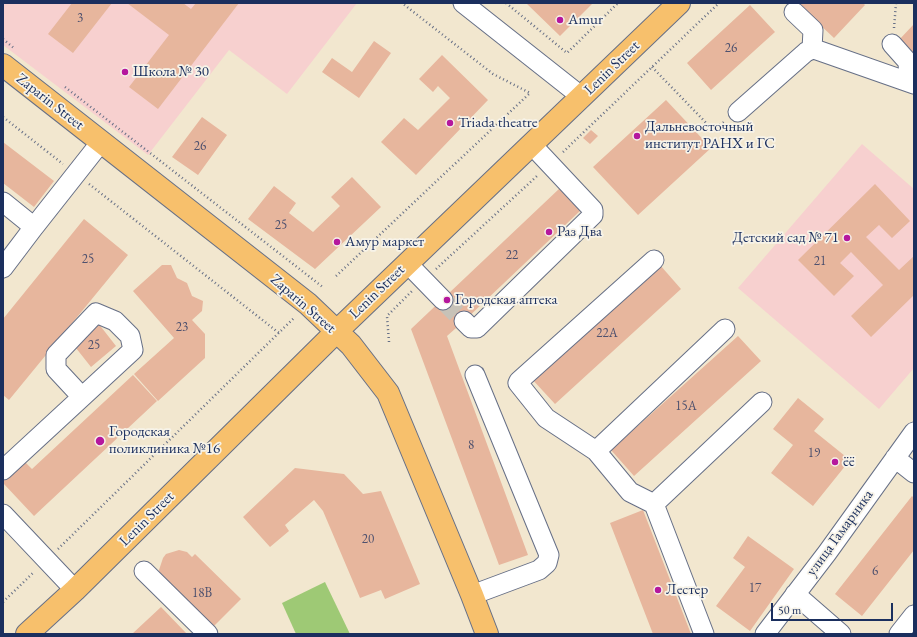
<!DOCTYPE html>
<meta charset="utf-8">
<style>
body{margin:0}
#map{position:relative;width:917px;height:637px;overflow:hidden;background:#f2e7cf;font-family:"EB Garamond",serif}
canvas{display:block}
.frame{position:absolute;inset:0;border:4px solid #1b2f5e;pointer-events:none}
.scale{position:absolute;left:771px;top:603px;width:122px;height:18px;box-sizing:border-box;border:2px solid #1b2f5e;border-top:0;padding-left:5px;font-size:12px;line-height:14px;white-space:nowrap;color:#1b2f5e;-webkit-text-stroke:3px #f7f3e8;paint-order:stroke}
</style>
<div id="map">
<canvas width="917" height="637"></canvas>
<div class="frame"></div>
<div class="scale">50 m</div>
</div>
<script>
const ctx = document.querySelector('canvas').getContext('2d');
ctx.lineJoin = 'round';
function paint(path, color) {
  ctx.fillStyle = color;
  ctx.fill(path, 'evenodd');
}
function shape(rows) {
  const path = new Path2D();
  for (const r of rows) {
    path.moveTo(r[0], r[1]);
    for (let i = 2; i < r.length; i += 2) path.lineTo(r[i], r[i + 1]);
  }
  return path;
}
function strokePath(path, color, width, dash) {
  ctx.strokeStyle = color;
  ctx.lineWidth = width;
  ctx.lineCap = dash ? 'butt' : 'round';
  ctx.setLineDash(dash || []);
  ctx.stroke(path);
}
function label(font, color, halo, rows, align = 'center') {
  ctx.font = font + ' "EB Garamond",serif';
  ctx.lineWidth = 3.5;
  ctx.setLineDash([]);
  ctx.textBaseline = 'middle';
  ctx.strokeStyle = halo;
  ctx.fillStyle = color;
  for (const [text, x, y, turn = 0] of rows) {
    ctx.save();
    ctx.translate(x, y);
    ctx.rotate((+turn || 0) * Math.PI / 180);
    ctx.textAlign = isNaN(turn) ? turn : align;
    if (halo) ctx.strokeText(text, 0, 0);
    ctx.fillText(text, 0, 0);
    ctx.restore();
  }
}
const built = shape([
 [3,3,357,3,287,94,229,50,148,155,3,45],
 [862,144,914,189,914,368,879,409,738,288]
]);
const green = shape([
 [325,582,350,634,296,634,282,603]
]);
const building = shape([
 [72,3,112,3,73,53,48,34],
 [127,3,183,3,191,9,196,3,239,3,158,109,129,87,169,35],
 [526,3,593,3,560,36],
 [799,3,863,3,865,5,834,38,798,4],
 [750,5,775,32,711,90,687,63],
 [914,24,914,57,898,41],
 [374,41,391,53,359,98,322,72,332,58,352,72],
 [442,55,488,100,416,175,381,142,404,118,418,130,450,98,438,86,433,92,419,79],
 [666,100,711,148,638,215,593,167],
 [202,117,227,135,198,175,172,157],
 [591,130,598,136,590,144,583,138],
 [3,142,54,181,34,207,3,183],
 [352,177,381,207,315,269,248,219,274,186,296,203,289,213,313,232,340,206,331,197],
 [875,184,910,221,892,238,879,225,866,237,899,270,914,256,914,295,871,337,851,316,883,285,851,252,840,263,854,276,834,296,798,260],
 [560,188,581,210,464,321,447,336,528,555,499,565,411,329],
 [84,219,128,255,9,400,3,395,3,319],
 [162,265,171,265,177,278,187,283,192,296,203,301,202,311,192,320,205,334,205,358,158,401,134,374,174,338,133,291],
 [660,265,681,289,555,404,531,378],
 [98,323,116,346,91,367,72,343],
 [738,336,761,361,634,476,611,450],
 [133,375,157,401,34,516,3,483,3,477,22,459,32,469],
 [798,398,824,419,814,431,850,460,813,506,771,473,793,445,773,429],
 [295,468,344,474,363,494,381,491,420,584,385,599,381,590,360,598,323,511,314,500,285,525,289,531,270,547,243,517],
 [912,496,914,498,914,550,862,616,835,594],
 [643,510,691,634,653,634,610,523],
 [748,536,794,569,750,631,716,606,745,567,733,558],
 [179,550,187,552,192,557,195,554,241,599,208,632,160,578,159,570,163,558,166,554],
 [161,607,187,634,132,634]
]);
const minorTunnel = shape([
 [443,300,464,321]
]);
const path = shape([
 [506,3,567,53,618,3],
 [894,28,896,3],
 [3,39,15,49],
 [652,67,713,130,724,122],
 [65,87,324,288],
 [3,117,63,164],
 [563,152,719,3],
 [89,184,279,333],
 [436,269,537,176],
 [336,276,530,93,493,74,402,3],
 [389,342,387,316,412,291],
 [58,549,295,317],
 [3,602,34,572]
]);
const minor = shape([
 [463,3,582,97],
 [794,12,813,30,812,49],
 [892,44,908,62,909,82],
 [738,112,806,52,812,49,817,50,914,84],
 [3,202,34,227,101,142],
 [407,263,443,300],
 [3,268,34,227],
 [464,321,471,328,477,328,593,215,593,210,532,145],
 [596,451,725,329],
 [895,458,914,473],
 [3,470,133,350,130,336,115,321,96,313,56,355,56,369,82,397],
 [654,504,630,492,596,451,546,418,518,383,519,381,654,260],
 [3,514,75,590],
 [144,571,208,634],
 [795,594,841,634],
 [472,595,539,570,547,563,549,555,475,375],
 [704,634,654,504,762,402],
 [765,634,827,553,914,432],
 [899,634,914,615]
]);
const major = shape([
 [3,65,308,304,351,345,388,393,472,595,487,634],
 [27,634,75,590,336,332,679,3]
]);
const markers = [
 [560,20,4,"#b5179e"],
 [125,72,4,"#b5179e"],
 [450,123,4,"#b5179e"],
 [637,136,4,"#b5179e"],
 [549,232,4,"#b5179e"],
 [847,238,4,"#b5179e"],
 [337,242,4,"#b5179e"],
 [447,300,4,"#b5179e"],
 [100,441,5,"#b5179e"],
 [835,462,4,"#b5179e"],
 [658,590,4,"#b5179e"]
];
const numberNames = [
 ["3",80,18],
 ["26",731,48],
 ["26",200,146],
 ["25",281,225],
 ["22",512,255],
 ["25",88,259],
 ["21",820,261],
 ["23",182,327],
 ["22А",607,333],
 ["25",94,345],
 ["15А",686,406],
 ["8",471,445],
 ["19",814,453],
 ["20",368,539],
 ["6",875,571],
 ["17",755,588],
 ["18В",202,593]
];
const poiNames = [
 ["Amur",568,20],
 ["Школа № 30",133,72],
 ["Triada theatre",458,123],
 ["Дальневосточный",645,127],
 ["институт РАНХ и ГС",645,144],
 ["Раз Два",557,232],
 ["Детский сад № 71",839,238,"right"],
 ["Амур маркет",345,242],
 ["Городская аптека",455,300],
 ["Городская",109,432],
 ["поликлиника №16",109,449],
 ["ёё",843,462],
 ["Лестер",666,590]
];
const streetNames = [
 ["Lenin Street",612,68,-44],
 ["Zaparin Street",50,102,38],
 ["Lenin Street",377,292,-44],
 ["Zaparin Street",303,304,41],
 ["Lenin Street",147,519,-45],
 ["улица Гамарника",840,533,-54]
];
paint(built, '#f7d0cf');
paint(green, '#9ec975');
paint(building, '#e7b69d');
strokePath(minorTunnel, '#c7c2b8', 19, [19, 10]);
strokePath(minor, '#666f86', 21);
strokePath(major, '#666f86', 24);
strokePath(path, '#666f86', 2.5, [1, 3]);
strokePath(minor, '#fff', 19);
strokePath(major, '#f7c06c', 22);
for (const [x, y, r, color] of markers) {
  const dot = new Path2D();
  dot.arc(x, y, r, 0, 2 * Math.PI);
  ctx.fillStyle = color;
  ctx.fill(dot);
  strokePath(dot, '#f7f3e8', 1.5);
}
label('13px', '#4e516e', null, numberNames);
label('15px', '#1b2f5e', '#f7f3e8', poiNames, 'left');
label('15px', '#1b2f5e', '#f7f3e8', streetNames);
</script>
